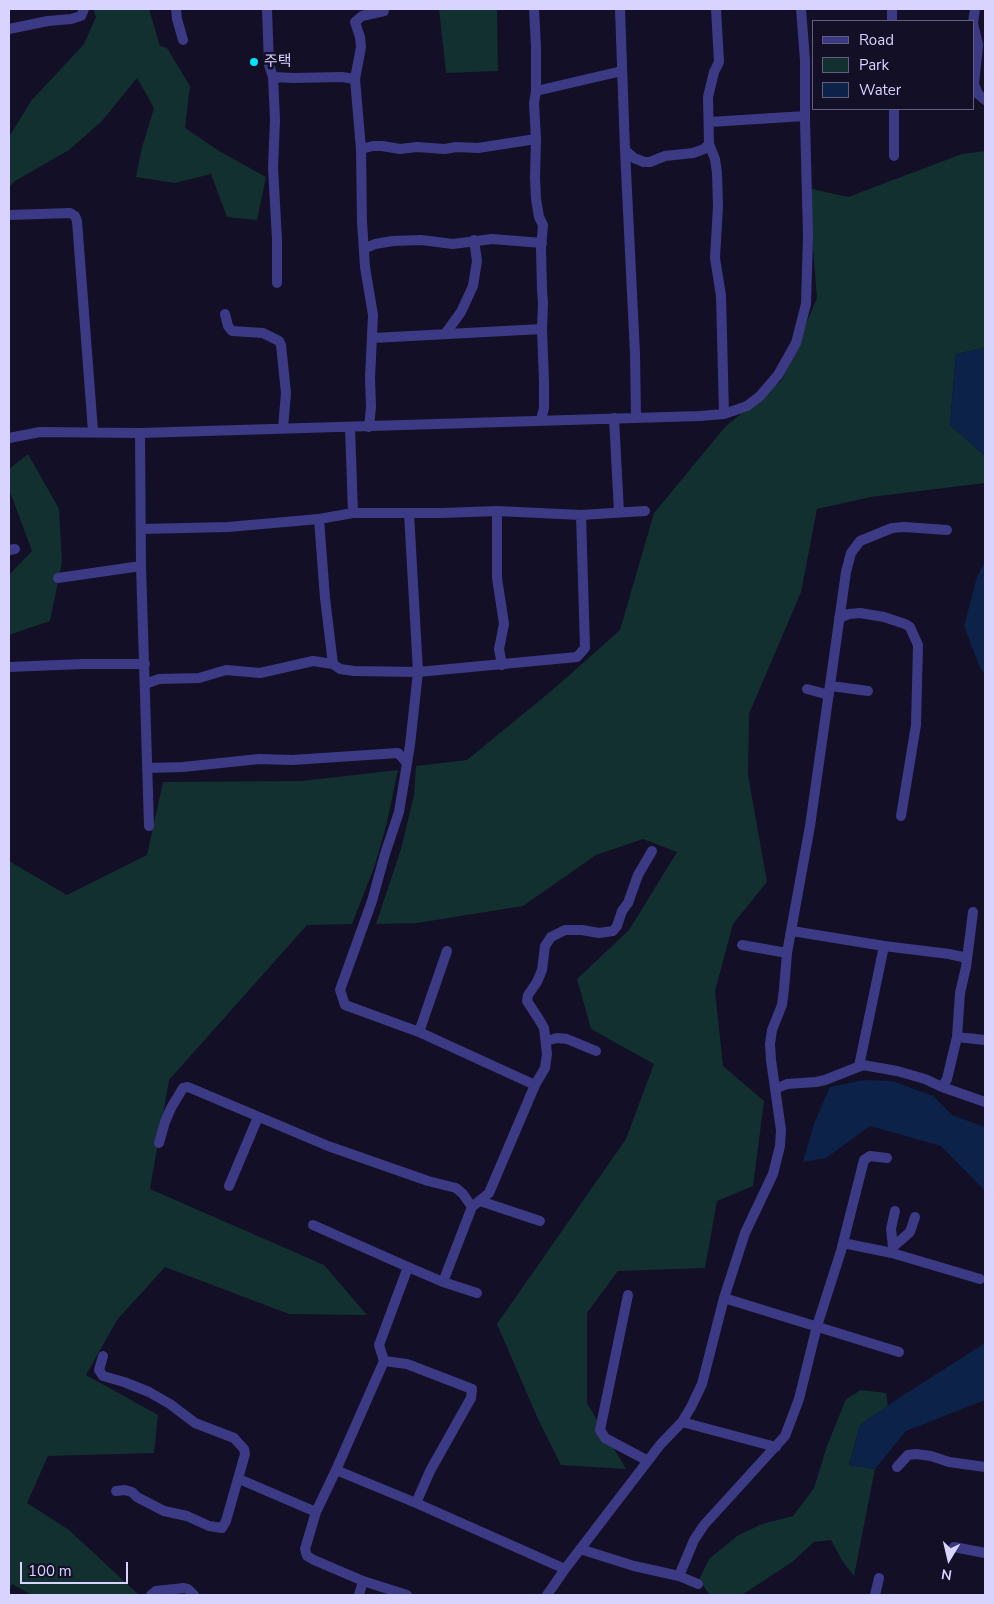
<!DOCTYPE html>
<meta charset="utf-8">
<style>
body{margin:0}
#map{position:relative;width:994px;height:1604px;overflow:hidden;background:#130f26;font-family:"Nunito Sans",sans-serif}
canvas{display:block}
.frame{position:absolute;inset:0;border:10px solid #d9d4ff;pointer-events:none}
.legend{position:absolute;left:812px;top:20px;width:162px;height:90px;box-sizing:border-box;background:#130f26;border:1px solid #625e7d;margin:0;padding:6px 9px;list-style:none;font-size:15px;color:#d9d4ff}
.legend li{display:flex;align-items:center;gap:10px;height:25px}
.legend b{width:25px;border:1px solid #625e7d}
.north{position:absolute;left:924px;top:1534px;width:50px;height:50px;-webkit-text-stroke:4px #130f26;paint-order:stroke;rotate:189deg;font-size:14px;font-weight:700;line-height:20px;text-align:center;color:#d9d4ff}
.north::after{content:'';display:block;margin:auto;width:18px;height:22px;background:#d9d4ff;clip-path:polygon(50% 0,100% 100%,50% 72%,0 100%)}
.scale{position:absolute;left:20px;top:1562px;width:108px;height:22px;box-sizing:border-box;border:2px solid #d9d4ff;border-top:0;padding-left:6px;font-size:15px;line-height:18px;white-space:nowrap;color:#d9d4ff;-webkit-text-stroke:4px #130f26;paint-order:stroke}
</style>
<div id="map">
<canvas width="994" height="1604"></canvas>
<div class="frame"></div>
<ul class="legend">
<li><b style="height:6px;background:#3d3a85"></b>Road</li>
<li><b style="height:14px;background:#12302f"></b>Park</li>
<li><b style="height:14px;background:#0c2248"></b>Water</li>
</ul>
<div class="north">N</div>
<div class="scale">100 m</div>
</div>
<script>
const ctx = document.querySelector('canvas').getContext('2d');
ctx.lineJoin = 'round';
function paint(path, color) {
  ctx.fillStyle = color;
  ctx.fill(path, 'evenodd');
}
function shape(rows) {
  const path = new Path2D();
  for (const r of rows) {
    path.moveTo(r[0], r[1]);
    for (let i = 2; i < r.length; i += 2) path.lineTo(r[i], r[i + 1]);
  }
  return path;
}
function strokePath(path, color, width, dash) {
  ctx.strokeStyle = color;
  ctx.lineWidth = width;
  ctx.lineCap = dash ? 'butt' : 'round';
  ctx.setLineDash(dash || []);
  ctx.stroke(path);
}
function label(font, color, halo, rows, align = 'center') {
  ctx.font = font + ' "Nunito Sans","Noto Sans KR",sans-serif';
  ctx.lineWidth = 5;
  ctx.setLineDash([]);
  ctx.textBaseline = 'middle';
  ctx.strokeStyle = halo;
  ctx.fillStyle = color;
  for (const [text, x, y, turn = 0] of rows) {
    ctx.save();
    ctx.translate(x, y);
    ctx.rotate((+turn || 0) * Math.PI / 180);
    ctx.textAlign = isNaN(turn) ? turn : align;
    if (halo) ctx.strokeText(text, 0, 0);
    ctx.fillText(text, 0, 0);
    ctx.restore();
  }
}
const green = shape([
 [93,9,149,9,160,46,167,48,190,86,185,128,219,151,266,177,257,220,227,217,211,174,175,183,136,177,141,151,154,108,137,78,102,121,69,150,15,181,9,187,9,137,31,101,84,44,96,17],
 [439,9,497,9,498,71,446,73],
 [985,151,985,348,956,354,950,425,985,456,985,483,871,497,817,509,801,592,749,714,748,775,767,882,733,924,715,991,723,1066,764,1101,753,1186,717,1201,705,1268,618,1271,587,1313,587,1403,626,1469,561,1465,538,1419,497,1324,626,1139,654,1064,591,1029,577,979,629,930,677,852,643,839,596,855,523,906,417,923,376,924,401,849,414,795,416,766,467,760,556,687,620,630,654,513,725,427,782,380,817,298,808,188,848,197,962,154],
 [28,454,59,509,62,562,50,621,9,635,9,575,32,551,9,489,9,469],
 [398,770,387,822,375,865,352,924,307,925,169,1080,150,1189,324,1265,367,1315,289,1314,165,1267,117,1320,86,1375,158,1415,154,1453,48,1456,27,1503,69,1530,139,1595,32,1595,12,1584,9,1590,9,861,67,895,147,855,163,782,301,781],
 [861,1390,886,1393,888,1406,860,1425,849,1465,875,1469,854,1576,843,1562,831,1540,814,1542,792,1562,742,1595,710,1595,699,1580,709,1559,737,1536,762,1524,793,1516,814,1488,827,1446,846,1399]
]);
const water = shape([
 [985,348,985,456,950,425,956,354],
 [985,561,985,675,980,668,964,626,977,577],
 [864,1080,893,1081,933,1096,952,1115,985,1127,985,1191,941,1146,870,1126,826,1158,803,1162,814,1124,830,1087],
 [985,1343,985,1400,906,1431,875,1469,849,1465,860,1425,902,1396]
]);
const minor = shape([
 [176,9,177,19,183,40],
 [267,9,269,65,273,77,293,78,342,77,355,79],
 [534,9,536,47,536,91,534,103,536,139,535,178,536,199,539,217,543,225,541,248,542,290,543,303,542,329,544,382,544,408,541,420],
 [620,9,625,150,635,354,636,417],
 [716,9,719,62,714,72,708,97,709,144,715,159,717,173,718,206,715,258,721,296,724,414],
 [892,9,892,21],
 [975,9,973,23,978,45,974,84,978,94,985,100],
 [9,29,48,21,71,19,81,16,84,9],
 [273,77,275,120,273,168,277,239,277,283],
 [536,91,622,71],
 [894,109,894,156],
 [710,122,805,116],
 [361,149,373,146,382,146,400,149,417,147,445,149,456,147,478,148,536,139],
 [625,150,634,158,644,162,650,162,665,156,693,153,704,149,709,144],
 [9,215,70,213,75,216,77,221,93,431],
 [364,249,375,244,393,241,421,240,453,244,492,239,542,243],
 [225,314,228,326,232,331,263,333,279,341,281,345,286,393,283,428],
 [445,334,461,312,473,286,477,261,474,240],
 [373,338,542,329],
 [614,418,619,512],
 [350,427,353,513],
 [369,427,371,407,370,378,373,315,365,267,362,222,361,149,355,79,361,47,360,37,355,22,362,16,384,11],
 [140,433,141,566,149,826],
 [9,438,40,432,140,433,700,416,724,414,747,406,760,396,778,375,796,343,806,304,808,236,805,120,805,60,801,9],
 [497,511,497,578,504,624,499,649,502,665],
 [409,513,418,672,410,745,399,812,385,854,372,901,340,990,345,1005,419,1032,535,1085],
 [319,519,325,598,333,664,340,669,354,671,418,672,577,657,585,648,581,515],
 [142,529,228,527,319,519,353,513,442,513,497,511,581,515,645,511],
 [9,550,15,549],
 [58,578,141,566],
 [839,618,849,614,860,613,884,617,905,624,910,627,918,645,916,725,901,816],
 [9,667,83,664,145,664],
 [145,684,159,679,199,678,226,670,260,673,313,661,333,664],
 [831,686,868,691],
 [807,689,829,695],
 [147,768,183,767,259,759,292,760,398,753,407,763],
 [792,931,884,946,949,954,967,958],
 [742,945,787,953],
 [419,1032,447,951],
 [957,1037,985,1040],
 [546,1041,557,1038,567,1039,596,1051],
 [859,1066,884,946],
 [942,1087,947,1079,957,1037,960,993,966,967,973,912],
 [775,1089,787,1084,816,1082,825,1080,863,1065,897,1071,925,1079,942,1087,985,1102],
 [159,1143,165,1122,171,1108,183,1088,188,1087,328,1146,428,1181,456,1188,463,1194,472,1207],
 [229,1186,258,1117],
 [480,1201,540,1221],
 [313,1225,408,1267],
 [843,1243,892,1253,980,1279],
 [893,1247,910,1232,915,1217],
 [892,1253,893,1247,891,1229,895,1211],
 [443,1282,470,1212,472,1207,489,1193,535,1085,545,1068,547,1054,544,1028,540,1021,527,1001,528,995,537,982,542,970,545,946,551,937,565,930,582,930,599,933,613,931,617,926,622,911,628,903,638,875,652,851],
 [628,1295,600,1430,605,1438,648,1461],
 [724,1298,899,1352],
 [103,1356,99,1370,103,1376,124,1382,149,1392,170,1404,195,1423,234,1438,244,1449,245,1454,226,1521,222,1528,209,1526,187,1516,164,1511,137,1497,132,1492,125,1490,116,1491],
 [384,1361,407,1364,472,1389,471,1398,430,1471,416,1503],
 [682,1422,776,1447],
 [897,1467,908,1455,916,1454,931,1456,949,1462,985,1467],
 [336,1470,416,1503,565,1569],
 [239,1479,316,1512],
 [954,1547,985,1553],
 [580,1549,634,1566,679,1576,698,1584],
 [679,1576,694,1540,704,1525,785,1436,799,1399,817,1326,841,1251,864,1160,870,1156,887,1158],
 [151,1595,156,1591,184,1588,188,1589,194,1595],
 [359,1595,363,1581],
 [407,1595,363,1581,314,1560,307,1556,305,1549,316,1512,336,1470,384,1361,379,1345,408,1267,443,1282,477,1293],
 [547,1595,565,1569,660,1445,682,1422,691,1407,702,1384,724,1298,745,1233,773,1174,780,1146,781,1130,771,1060,770,1044,772,1030,782,1005,784,989,787,953,810,826,846,572,851,553,860,541,892,528,904,527,947,530],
 [875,1595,879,1578]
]);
const markers = [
 [254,62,5,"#00e5ff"]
];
const poiNames = [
 ["주택",264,62]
];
paint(green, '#12302f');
paint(water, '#0c2248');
strokePath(minor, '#3d3a85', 10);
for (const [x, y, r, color] of markers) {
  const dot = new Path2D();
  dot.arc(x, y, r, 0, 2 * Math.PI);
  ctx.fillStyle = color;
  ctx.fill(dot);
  strokePath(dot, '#130f26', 2);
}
label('15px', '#d9d4ff', '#130f26', poiNames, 'left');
</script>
